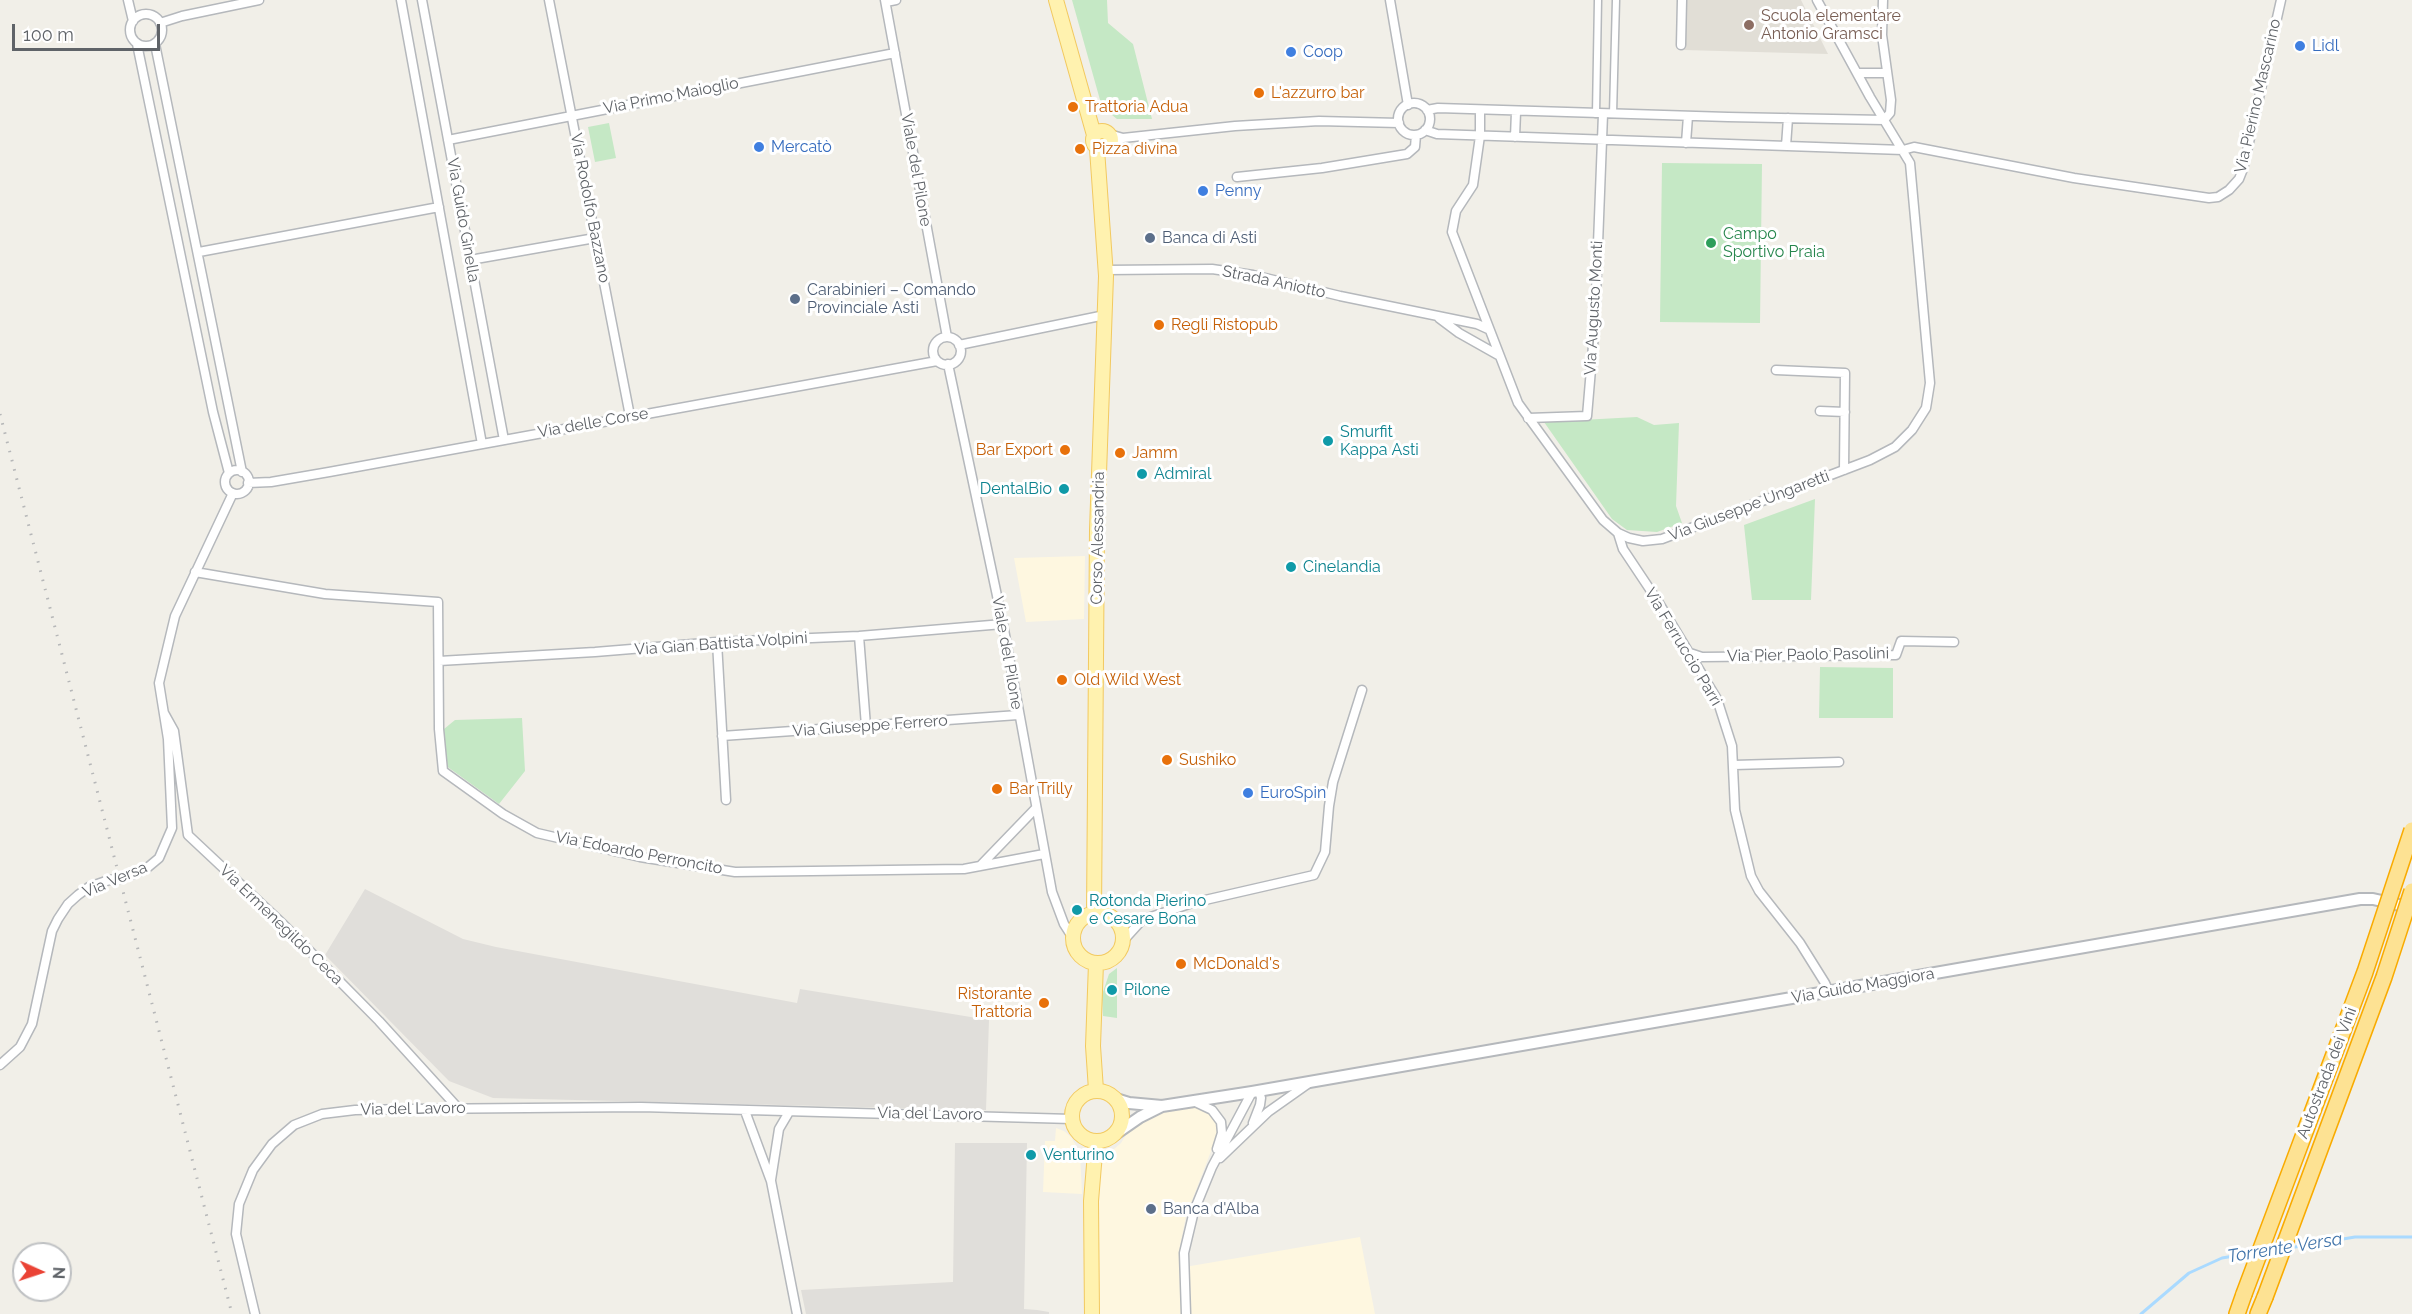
<!DOCTYPE html>
<meta charset="utf-8">
<style>
body{margin:0}
#map{position:relative;width:2412px;height:1314px;overflow:hidden;background:#f1efe8;font-family:Raleway,sans-serif}
canvas{display:block}
.north{position:absolute;left:12px;top:1242px;width:60px;height:60px;box-sizing:border-box;background:#fff;border:2px solid #bfc1c3;border-radius:50%;rotate:93deg;font-size:16px;font-weight:700;line-height:24px;text-align:center;color:#5f6368}
.north::after{content:'';display:block;margin:auto;width:21px;height:27px;background:#ea4335;clip-path:polygon(50% 0,100% 100%,50% 72%,0 100%)}
.scale{position:absolute;left:12px;top:24px;width:148px;height:27px;box-sizing:border-box;border:3px solid #5f6368;border-top:0;padding-left:8px;font-size:18px;line-height:21px;white-space:nowrap;color:#5f6368;-webkit-text-stroke:4px #fff;paint-order:stroke}
</style>
<div id="map">
<canvas width="2412" height="1314"></canvas>
<div class="north">N</div>
<div class="scale">100 m</div>
</div>
<script>
const ctx = document.querySelector('canvas').getContext('2d');
ctx.lineJoin = 'round';
function paint(path, color) {
  ctx.fillStyle = color;
  ctx.fill(path, 'evenodd');
}
function shape(rows) {
  const path = new Path2D();
  for (const r of rows) {
    if (r.length === 3) {
      path.moveTo(r[0] + r[2], r[1]);
      path.arc(r[0], r[1], r[2], 0, 2 * Math.PI);
      continue;
    }
    path.moveTo(r[0], r[1]);
    for (let i = 2; i < r.length; i += 2) path.lineTo(r[i], r[i + 1]);
  }
  return path;
}
function strokePath(path, color, width, dash) {
  ctx.strokeStyle = color;
  ctx.lineWidth = width;
  ctx.lineCap = dash ? 'butt' : 'round';
  ctx.setLineDash(dash || []);
  ctx.stroke(path);
}
function label(font, color, halo, rows, align = 'center') {
  ctx.font = font + ' Raleway,sans-serif';
  ctx.lineWidth = 6;
  ctx.setLineDash([]);
  ctx.textBaseline = 'middle';
  ctx.strokeStyle = halo;
  ctx.fillStyle = color;
  for (const [text, x, y, turn = 0] of rows) {
    ctx.save();
    ctx.translate(x, y);
    ctx.rotate((+turn || 0) * Math.PI / 180);
    ctx.textAlign = isNaN(turn) ? turn : align;
    if (halo) ctx.strokeText(text, 0, 0);
    ctx.fillText(text, 0, 0);
    ctx.restore();
  }
}
const commercial = shape([
 [1085,556,1084,619,1026,622,1014,558],
 [1195,1107,1207,1110,1214,1117,1218,1125,1218,1133,1186,1216,1180,1246,1179,1268,1360,1237,1375,1314,1096,1314,1096,1196,1099,1173,1106,1156,1121,1143,1129,1130,1154,1113],
 [1056,1128,1064,1131,1071,1137,1080,1152,1082,1194,1043,1192,1045,1141,1055,1141]
]);
const industrial = shape([
 [365,889,463,939,496,947,797,1003,800,989,989,1020,986,1110,493,1098,449,1081,325,955],
 [955,1143,1027,1143,1024,1309,1037,1310,1049,1312,1049,1314,806,1314,801,1290,953,1282]
]);
const education = shape([
 [1686,0,1801,0,1828,54,1684,50]
]);
const green = shape([
 [1072,0,1107,0,1108,23,1133,44,1152,119,1117,119,1102,107],
 [609,123,616,158,595,162,588,127],
 [1662,163,1762,164,1760,323,1660,322],
 [1637,417,1654,425,1679,423,1676,506,1682,523,1657,532,1627,530,1612,519,1544,422],
 [1815,499,1811,600,1752,600,1744,525],
 [1820,667,1893,668,1893,718,1819,718],
 [522,718,525,771,499,804,445,765,444,729,455,720],
 [1117,968,1117,1018,1103,1016,1102,995,1109,974]
]);
const stream = shape([
 [2289,1248,2355,1237,2412,1237],
 [2141,1314,2189,1273,2222,1258,2252,1253]
]);
const pedestrian = shape([
 [1596,114,1598,0],
 [1613,114,1616,0]
]);
const minor = shape([
 [128,0,133,21],
 [401,0,482,444],
 [422,0,504,440],
 [549,0,630,416],
 [885,0,947,337],
 [1390,0,1408,105],
 [886,2,896,0],
 [146,30,16],
 [160,23,182,16,259,0],
 [137,44,213,412,229,473],
 [155,44,242,472],
 [1681,45,1682,0],
 [1857,73,1887,73],
 [1414,119,16],
 [1427,110,1438,108,1728,117,1884,120,1890,113,1891,100,1882,35,1883,0],
 [1480,111,1480,136,1473,185,1456,211,1452,232,1518,403,1603,520,1618,533,1629,538,1643,541,1662,539,1870,460,1895,447,1912,430,1926,408,1930,383,1910,163,1870,97,1817,0],
 [1425,130,1437,134,1729,144,1903,150,1914,147,2074,178,2209,198,2218,197,2229,190,2239,179,2243,169,2281,0],
 [1109,134,1123,138],
 [1515,137,1516,112],
 [448,140,895,53],
 [1686,143,1688,116],
 [1110,145,1123,138,1235,126,1319,121,1399,123],
 [1786,146,1788,118],
 [1237,177,1322,168,1407,154,1415,147,1416,135],
 [199,252,439,207],
 [470,260,595,238],
 [1106,270,1212,269,1253,275,1340,296,1477,324,1488,329],
 [1439,318,1459,333,1498,355],
 [947,351,14],
 [959,345,1105,315],
 [948,364,1003,624,1052,892,1064,924,1073,938],
 [1776,370,1845,373,1844,470],
 [1820,411,1845,412],
 [1528,418,1587,416,1595,322,1603,114],
 [237,482,12],
 [248,483,271,482,329,472,937,361],
 [1618,533,1623,549,1659,603,1717,699,1732,746,1735,810,1751,876,1759,891,1800,943,1825,983,1829,992],
 [195,572,325,594,438,602,439,729,443,771,503,814,537,833,640,857,735,872,964,869,1044,854],
 [859,636,866,726],
 [717,642,726,800],
 [1690,653,1702,657,1896,655,1901,641,1954,642],
 [439,661,595,652,717,642,859,636,1003,624],
 [164,713,174,731,188,835,284,925,379,1021,458,1108],
 [722,736,1018,715],
 [1734,765,1839,762],
 [980,866,1035,809],
 [134,874,147,868,159,858,172,828,168,739,159,683,175,616,233,493],
 [1114,920,1142,920,1192,903,1314,875,1325,852,1329,806,1333,782,1362,690],
 [1122,942,1142,920],
 [0,1065,20,1047,32,1024,52,931,58,919,68,904,78,895,89,887,106,881],
 [1193,1101,1212,1110,1221,1122,1222,1133,1217,1149],
 [745,1111,771,1181,797,1314],
 [1253,1123,1260,1105,1261,1098,1259,1091],
 [1220,1158,1268,1112,1309,1083],
 [771,1180,779,1129,789,1112],
 [255,1314,236,1234,239,1204,253,1170,272,1144,294,1125,322,1114,355,1110,412,1109,641,1107,1072,1119],
 [1186,1314,1184,1253,1194,1211,1212,1167,1252,1092]
]);
const tertiary = shape([
 [1116,1099,1129,1103,1162,1106,1252,1092,2360,899,2373,899,2412,908],
 [1114,1135,1140,1117,1162,1106]
]);
const primary = shape([
 [1056,0,1094,135],
 [1102,140,9],
 [1098,938,25],
 [1094,914,1097,530,1106,276,1097,149],
 [1096,1090,1093,1046,1096,963],
 [1097,1116,25],
 [1092,1314,1091,1201,1096,1141]
]);
const motorway = shape([
 [2237,1314,2244,1294],
 [2258,1314,2265,1297]
]);
const rail = shape([
 [0,414,232,1314]
]);
const minorBridge = shape([
 [106,881,134,874]
]);
const motorwayBridge = shape([
 [2244,1294,2365,972,2412,830],
 [2265,1297,2384,977,2412,891]
]);
const markers = [
 [1749,25,6,"#8d6e63"],
 [2300,46,6,"#3f7fe0"],
 [1291,52,6,"#3f7fe0"],
 [1259,93,6,"#e8710a"],
 [1073,107,6,"#e8710a"],
 [759,147,6,"#3f7fe0"],
 [1080,149,6,"#e8710a"],
 [1203,191,6,"#3f7fe0"],
 [1150,238,6,"#5c6f8a"],
 [1711,243,6,"#2e9e5b"],
 [795,299,6,"#5c6f8a"],
 [1159,325,6,"#e8710a"],
 [1328,441,6,"#0f9aa8"],
 [1065,450,6,"#e8710a"],
 [1120,453,6,"#e8710a"],
 [1142,474,6,"#0f9aa8"],
 [1064,489,6,"#0f9aa8"],
 [1291,567,6,"#0f9aa8"],
 [1062,680,6,"#e8710a"],
 [1167,760,6,"#e8710a"],
 [997,789,6,"#e8710a"],
 [1248,793,6,"#3f7fe0"],
 [1077,910,6,"#0f9aa8"],
 [1181,964,6,"#e8710a"],
 [1112,990,6,"#0f9aa8"],
 [1044,1003,6,"#e8710a"],
 [1031,1155,6,"#0f9aa8"],
 [1151,1209,6,"#5c6f8a"]
];
const educationNames = [
 ["Scuola elementare",1761,16],
 ["Antonio Gramsci",1761,34]
];
const shopNames = [
 ["Lidl",2312,46],
 ["Coop",1303,52],
 ["Mercatò",771,147],
 ["Penny",1215,191],
 ["EuroSpin",1260,793]
];
const foodNames = [
 ["L'azzurro bar",1271,93],
 ["Trattoria Adua",1085,107],
 ["Pizza divina",1092,149],
 ["Regli Ristopub",1171,325],
 ["Bar Export",1053,450,"right"],
 ["Jamm",1132,453],
 ["Old Wild West",1074,680],
 ["Sushiko",1179,760],
 ["Bar Trilly",1009,789],
 ["McDonald's",1193,964],
 ["Ristorante",1032,994,"right"],
 ["Trattoria",1032,1012,"right"]
];
const streetNames = [
 ["Via Primo Maioglio",671,96,-11],
 ["Via Pierino Mascarino",2258,96,-77],
 ["Viale del Pilone",916,170,80],
 ["Via Rodolfo Bazzano",590,208,79],
 ["Via Guido Ginella",463,220,80],
 ["Strada Aniotto",1274,282,12],
 ["Via Augusto Monti",1594,308,-87],
 ["Via delle Corse",593,423,-10],
 ["Via Giuseppe Ungaretti",1749,506,-21],
 ["Corso Alessandria",1098,538,-89],
 ["Via Gian Battista Volpini",721,644,-4],
 ["Via Ferruccio Parri",1683,647,59],
 ["Viale del Pilone",1007,653,80],
 ["Via Pier Paolo Pasolini",1808,655,-1],
 ["Via Giuseppe Ferrero",870,726,-4],
 ["Via Edoardo Perroncito",639,853,11],
 ["Via Versa",115,880,-23],
 ["Via Ermenegildo Ceca",281,925,44],
 ["Via Guido Maggiora",1863,986,-10],
 ["Autostrada dei Vini",2327,1073,-69],
 ["Via del Lavoro",413,1109,-1],
 ["Via del Lavoro",930,1114,1]
];
const leisureNames = [
 ["Campo",1723,234],
 ["Sportivo Praia",1723,252]
];
const serviceNames = [
 ["Banca di Asti",1162,238],
 ["Carabinieri – Comando",807,290],
 ["Provinciale Asti",807,308],
 ["Banca d'Alba",1163,1209]
];
const cultureNames = [
 ["Smurfit",1340,432],
 ["Kappa Asti",1340,450],
 ["Admiral",1154,474],
 ["DentalBio",1052,489,"right"],
 ["Cinelandia",1303,567],
 ["Rotonda Pierino",1089,901],
 ["e Cesare Bona",1089,919],
 ["Pilone",1124,990],
 ["Venturino",1043,1155]
];
const waterNames = [
 ["Torrente Versa",2285,1248,-9]
];
paint(commercial, '#fef7e0');
paint(industrial, '#e0deda');
paint(education, '#e1ded6');
paint(green, '#c5e8c5');
strokePath(stream, '#aadaff', 3);
strokePath(pedestrian, '#b5b8bc', 9);
strokePath(minor, '#b5b8bc', 11);
strokePath(tertiary, '#b5b8bc', 14);
strokePath(primary, '#f2c960', 16);
strokePath(motorway, '#f9ab00', 18);
strokePath(pedestrian, '#fff', 6);
strokePath(minor, '#fff', 8);
strokePath(tertiary, '#fff', 10);
strokePath(primary, '#fff2af', 14);
strokePath(motorway, '#fde293', 15);
strokePath(rail, '#b6b7b8', 3, [1.5, 8]);
strokePath(minorBridge, '#b5b8bc', 11, []);
strokePath(motorwayBridge, '#f9ab00', 18, []);
strokePath(minorBridge, '#fff', 8);
strokePath(motorwayBridge, '#fde293', 15);
for (const [x, y, r, color] of markers) {
  const dot = new Path2D();
  dot.arc(x, y, r, 0, 2 * Math.PI);
  ctx.fillStyle = color;
  ctx.fill(dot);
  strokePath(dot, '#fff', 2);
}
label('16px', '#785e54', '#fff', educationNames, 'left');
label('16px', '#366cbe', '#fff', shopNames, 'left');
label('16px', '#c56008', '#fff', foodNames, 'left');
label('16px', '#5f6368', '#fff', streetNames);
label('16px', '#27864d', '#fff', leisureNames, 'left');
label('16px', '#4e5e75', '#fff', serviceNames, 'left');
label('16px', '#0d838f', '#fff', cultureNames, 'left');
label('italic 18px', '#4174aa', '#fff', waterNames);
</script>
